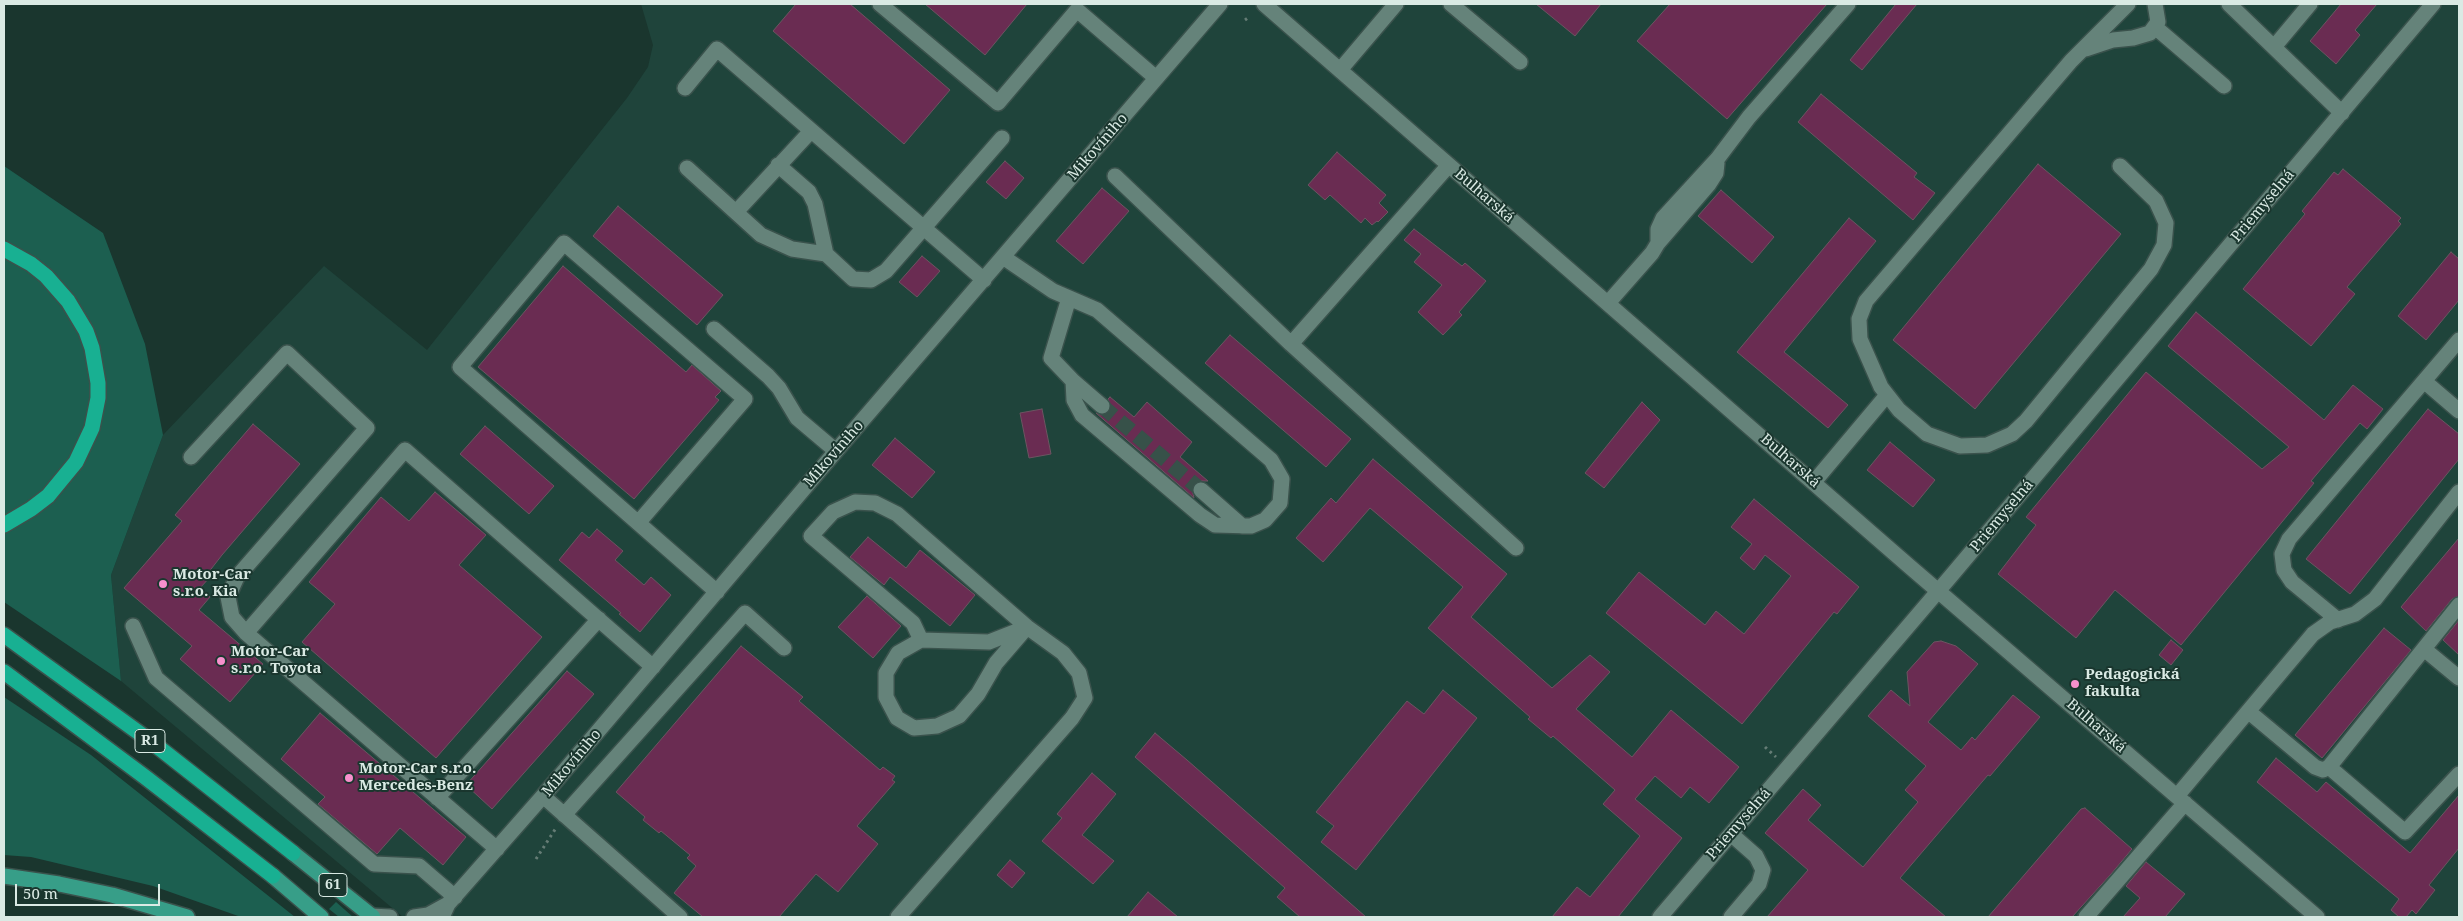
<!DOCTYPE html>
<meta charset="utf-8">
<style>
body{margin:0}
#map{position:relative;width:2463px;height:921px;overflow:hidden;background:#1a362e;font-family:"Noto Serif",serif}
canvas{display:block}
.frame{position:absolute;inset:0;border:5px solid #daeae4;pointer-events:none}
.scale{position:absolute;left:15px;top:884px;width:145px;height:22px;box-sizing:border-box;border:2px solid #daeae4;border-top:0;padding-left:6px;font-size:15px;line-height:18px;white-space:nowrap;color:#daeae4;-webkit-text-stroke:4px #1a362e;paint-order:stroke}
</style>
<div id="map">
<canvas width="2463" height="921"></canvas>
<div class="frame"></div>
<div class="scale">50 m</div>
</div>
<script>
const ctx = document.querySelector('canvas').getContext('2d');
ctx.lineJoin = 'round';
function paint(path, color) {
  ctx.fillStyle = color;
  ctx.fill(path, 'evenodd');
}
function shape(rows) {
  const path = new Path2D();
  for (const r of rows) {
    path.moveTo(r[0], r[1]);
    for (let i = 2; i < r.length; i += 2) path.lineTo(r[i], r[i + 1]);
  }
  return path;
}
function strokePath(path, color, width, dash) {
  ctx.strokeStyle = color;
  ctx.lineWidth = width;
  ctx.lineCap = dash ? 'butt' : 'round';
  ctx.setLineDash(dash || []);
  ctx.stroke(path);
}
function label(font, color, halo, rows, align = 'center') {
  ctx.font = font + ' "Noto Serif",serif';
  ctx.lineWidth = 4;
  ctx.setLineDash([]);
  ctx.textBaseline = 'middle';
  ctx.strokeStyle = halo;
  ctx.fillStyle = color;
  for (const [text, x, y, turn = 0] of rows) {
    ctx.save();
    ctx.translate(x, y);
    ctx.rotate((+turn || 0) * Math.PI / 180);
    ctx.textAlign = isNaN(turn) ? turn : align;
    if (halo) ctx.strokeText(text, 0, 0);
    ctx.fillText(text, 0, 0);
    ctx.restore();
  }
}
const built = shape([
 [641,4,2459,4,2459,913,2456,917,403,917,121,681,111,575,163,435,324,266,427,350,627,98,648,67,653,45]
]);
const green = shape([
 [4,166,103,233,145,344,163,435,111,575,121,681,4,602],
 [4,697,91,755,295,917,241,917,153,886,31,857,4,855],
 [336,902,353,917,339,917,329,909]
]);
const building = shape([
 [796,4,850,4,950,90,904,144,773,31,796,4],
 [925,4,1027,4,985,55,925,4],
 [1536,4,1601,4,1575,36,1536,4],
 [1670,4,1827,4,1727,119,1637,41,1670,4],
 [1896,4,1917,4,1862,70,1850,60,1896,4],
 [2341,4,2377,4,2355,30,2360,35,2336,64,2310,41,2341,4],
 [1821,94,1917,173,1914,177,1935,193,1913,220,1798,122,1821,94],
 [1337,152,1386,195,1379,203,1388,212,1378,222,1377,221,1372,225,1365,218,1361,223,1330,195,1325,200,1308,185,1337,152],
 [1005,161,1024,178,1006,199,986,182,1005,161],
 [2038,164,2121,234,1975,409,1893,340,2038,164],
 [2343,169,2401,218,2398,221,2401,224,2347,287,2355,294,2311,346,2243,289,2305,214,2302,211,2334,172,2338,175,2343,169],
 [1102,188,1129,211,1083,264,1056,241,1102,188],
 [1721,190,1774,237,1752,263,1698,216,1721,190],
 [618,206,723,295,697,325,593,236,618,206],
 [1849,218,1876,241,1784,352,1848,405,1828,428,1737,352,1849,218],
 [1414,229,1462,266,1465,263,1486,281,1459,312,1462,315,1443,335,1418,312,1442,285,1414,262,1421,254,1404,240,1414,229],
 [2451,252,2459,259,2459,300,2426,340,2398,316,2451,252],
 [922,256,940,271,917,297,899,282,922,256],
 [563,266,686,372,692,365,721,391,715,397,719,400,634,499,478,367,563,266],
 [2196,312,2324,420,2353,385,2383,409,2367,429,2360,423,2311,481,2314,483,2181,645,2115,590,2076,638,1998,574,2036,525,2026,517,2146,372,2262,469,2289,447,2168,346,2196,312],
 [1230,335,1351,439,1326,467,1205,363,1230,335],
 [1110,397,1134,417,1147,402,1192,442,1180,457,1208,481,1198,481,1194,484,1192,489,1194,498,1096,413,1101,415,1109,412,1111,407,1108,399,1110,397],
 [1642,402,1660,420,1604,488,1585,473,1642,402],
 [1042,409,1051,454,1029,458,1020,413,1042,409],
 [2428,409,2459,434,2459,459,2350,594,2306,559,2428,409],
 [253,424,300,464,222,555,208,573,211,576,200,588,210,597,199,610,263,664,230,702,180,659,192,646,124,588,182,521,175,515,253,424],
 [485,426,554,486,529,514,460,454,485,426],
 [895,438,935,472,912,498,872,465,895,438],
 [1890,442,1935,480,1913,507,1867,470,1890,442],
 [1373,459,1507,574,1471,617,1552,688,1590,655,1610,672,1576,709,1632,757,1671,710,1739,767,1709,803,1690,787,1681,798,1655,776,1635,799,1682,838,1618,917,1552,917,1577,887,1590,897,1640,836,1603,804,1615,790,1553,736,1551,738,1528,719,1530,717,1428,628,1463,587,1370,508,1323,562,1296,538,1331,498,1336,503,1373,459],
 [435,492,486,535,459,565,542,637,436,758,302,642,335,604,309,582,381,497,409,521,435,492],
 [1754,499,1859,587,1837,614,1834,612,1742,724,1606,613,1639,572,1705,625,1716,611,1744,634,1791,576,1765,555,1754,570,1740,558,1752,544,1731,527,1754,499],
 [597,529,623,551,615,560,644,585,651,577,671,595,640,632,619,614,621,613,559,560,582,532,589,538,597,529],
 [868,537,906,568,920,550,975,595,950,626,890,577,884,585,850,557,868,537],
 [2459,538,2459,596,2452,599,2426,631,2401,607,2459,538],
 [867,596,901,626,873,658,838,627,867,596],
 [2459,620,2459,655,2443,640,2459,620],
 [2384,628,2411,650,2322,758,2295,735,2384,628],
 [2171,640,2183,650,2171,665,2159,655,2171,640],
 [1941,641,1956,646,1978,664,1928,722,1961,750,1972,737,1975,740,2013,695,2040,717,1990,776,1988,775,1900,878,1946,917,1767,917,1808,870,1765,833,1803,789,1821,805,1808,820,1863,867,1918,802,1905,790,1926,766,1868,716,1891,690,1910,706,1907,672,1934,642,1941,641],
 [741,646,803,697,799,701,880,770,883,767,895,776,892,780,895,782,857,826,878,844,838,892,816,874,779,917,703,917,674,893,696,866,687,858,690,855,661,831,659,833,643,820,645,817,616,792,741,646],
 [567,671,594,694,492,809,466,785,567,671],
 [1443,690,1477,718,1356,870,1321,842,1334,826,1316,812,1407,701,1424,714,1443,690],
 [320,713,466,837,443,865,400,828,377,854,318,804,325,797,281,759,320,713],
 [1155,733,1187,760,1366,917,1300,917,1277,897,1285,888,1135,757,1155,733],
 [2276,758,2317,792,2326,782,2410,853,2459,795,2459,848,2429,885,2435,890,2416,914,2412,910,2406,917,2399,917,2391,910,2399,899,2257,782,2276,758],
 [1092,773,1116,794,1082,835,1114,861,1093,884,1042,841,1062,818,1057,814,1092,773],
 [2085,808,2132,849,2111,874,2072,917,1988,917,2081,809,2085,808],
 [1010,860,1025,873,1012,888,997,875,1010,860],
 [2146,862,2185,894,2165,917,2123,917,2140,898,2126,886,2146,862],
 [1148,892,1178,917,1127,917,1148,892]
]);
const minorTunnel = shape([
 [1102,406,1201,490]
]);
const path = shape([
 [1245,20,1249,17],
 [1765,747,1776,757],
 [536,859,556,828]
]);
const minor = shape([
 [880,4,998,103,1077,10,1156,78],
 [1264,4,1909,566,2317,917],
 [1451,4,1520,62],
 [2229,4,2342,113],
 [2155,27,2224,86],
 [2274,47,2310,4],
 [2086,49,2113,40,2133,38,2150,33,2158,22,2155,4],
 [1340,70,1396,4],
 [685,88,717,49,984,280],
 [778,165,809,192,815,204,826,254],
 [2120,166,2156,201,2166,223,2164,245,2151,269,2026,421,2012,434,1987,445,1960,446,1927,434,1899,410,1881,387,1860,339,1859,319,1866,301,2071,61,2128,4],
 [687,168,761,235,792,249,826,254,853,279,871,280,886,271,1002,138],
 [1115,176,1291,344,1516,548],
 [736,212,811,131],
 [1658,243,1709,184,1716,173,1717,163],
 [1003,257,1053,291,1097,310,1271,460,1282,479,1280,503,1265,520,1251,526,1215,525,1200,515,1082,415,1074,400,1073,381,1051,358,1069,298],
 [1608,303,1652,253,1658,243,1658,229,1663,218,1718,158,1749,117,1848,4],
 [714,329,768,376,779,388,797,418,836,451],
 [1291,344,1449,165],
 [1073,381,1102,406],
 [2424,381,2459,340],
 [191,457,287,353,367,428,237,577,228,597,232,617,246,633,497,849],
 [1814,482,1887,395],
 [1201,490,1242,526],
 [638,523,745,399,564,243,460,367,717,592],
 [2338,620,2292,582,2284,570,2282,554,2289,539,2424,381,2459,411],
 [133,626,156,678,374,864,419,866,455,897],
 [1027,627,996,663,978,694,959,716,937,726,914,728,897,718,886,697,886,673,898,653,921,640,989,642,1027,627],
 [246,633,405,450,653,667],
 [2424,649,2459,678],
 [2249,712,2315,767,2323,770,2329,767,2459,605],
 [2329,767,2405,832,2459,774],
 [543,796,680,917],
 [2177,796,2313,634,2330,622,2355,614,2375,599,2459,492],
 [437,798,599,619],
 [564,815,745,613,784,648],
 [1731,834,1756,856,1763,870,1759,884,1731,917],
 [371,916,390,917],
 [414,917,428,915,448,904],
 [442,917,448,904,543,796,836,451,1220,4],
 [898,917,1072,718,1085,698,1079,673,1063,653,1027,627,897,514,875,503,855,502,833,512,811,536,913,623,921,640],
 [1660,917,1951,576,2433,4],
 [2086,917,2185,803]
]);
const major = shape([
 [293,853,373,917],
 [4,876,59,884,112,895,187,917],
 [273,876,321,917]
]);
const highway = shape([
 [4,249,31,264,46,276,68,301,86,331,92,348,98,383,98,398,92,428,76,462,48,496,31,509,4,525],
 [4,635,153,743,293,853],
 [4,672,145,777,273,876]
]);
const markers = [
 [163,584,5,"#f790cd"],
 [221,661,5,"#f790cd"],
 [2075,684,5,"#f790cd"],
 [349,778,5,"#f790cd"]
];
const shields = [
 [150,741,30],
 [333,885,28]
];
const shieldNames = [
 ["R1",150,741],
 ["61",333,885]
];
const streetNames = [
 ["Mikovíniho",1098,147,-49],
 ["Bulharská",1484,196,41],
 ["Priemyselná",2263,206,-50],
 ["Mikovíniho",834,454,-49],
 ["Bulharská",1790,461,41],
 ["Priemyselná",2002,516,-50],
 ["Bulharská",2096,726,41],
 ["Mikovíniho",572,763,-50],
 ["Priemyselná",1739,824,-49]
];
const poiNames = [
 ["Motor-Car",173,575],
 ["s.r.o. Kia",173,592],
 ["Motor-Car",231,652],
 ["s.r.o. Toyota",231,669],
 ["Pedagogická",2085,675],
 ["fakulta",2085,692],
 ["Motor-Car s.r.o.",359,769],
 ["Mercedes-Benz",359,786]
];
paint(built, '#1f443b');
paint(green, '#1c5f50');
paint(building, '#6a2c52');
strokePath(building, '#6c5461', 1);
strokePath(minorTunnel, '#375149', 15, [15, 8]);
strokePath(minor, '#3a524c', 18);
strokePath(major, '#3a524c', 18);
strokePath(highway, '#3a524c', 18);
strokePath(path, '#657c75', 3, [2.5, 4]);
strokePath(minor, '#65837a', 15);
strokePath(major, '#379e88', 15);
strokePath(highway, '#18b092', 15);
for (const [x, y, r, color] of markers) {
  const dot = new Path2D();
  dot.arc(x, y, r, 0, 2 * Math.PI);
  ctx.fillStyle = color;
  ctx.fill(dot);
  strokePath(dot, '#1a362e', 2);
}
for (const [x, y, w] of shields) {
  const box = new Path2D();
  box.roundRect(x - w / 2, y - 11.5, w, 23, 4);
  ctx.fillStyle = '#1a362e';
  ctx.fill(box);
  strokePath(box, '#daeae4', 1);
}
label('bold 14px', '#daeae4', null, shieldNames);
label('15px', '#daeae4', '#1a362e', streetNames);
label('bold 15px', '#daeae4', '#1a362e', poiNames, 'left');
</script>
